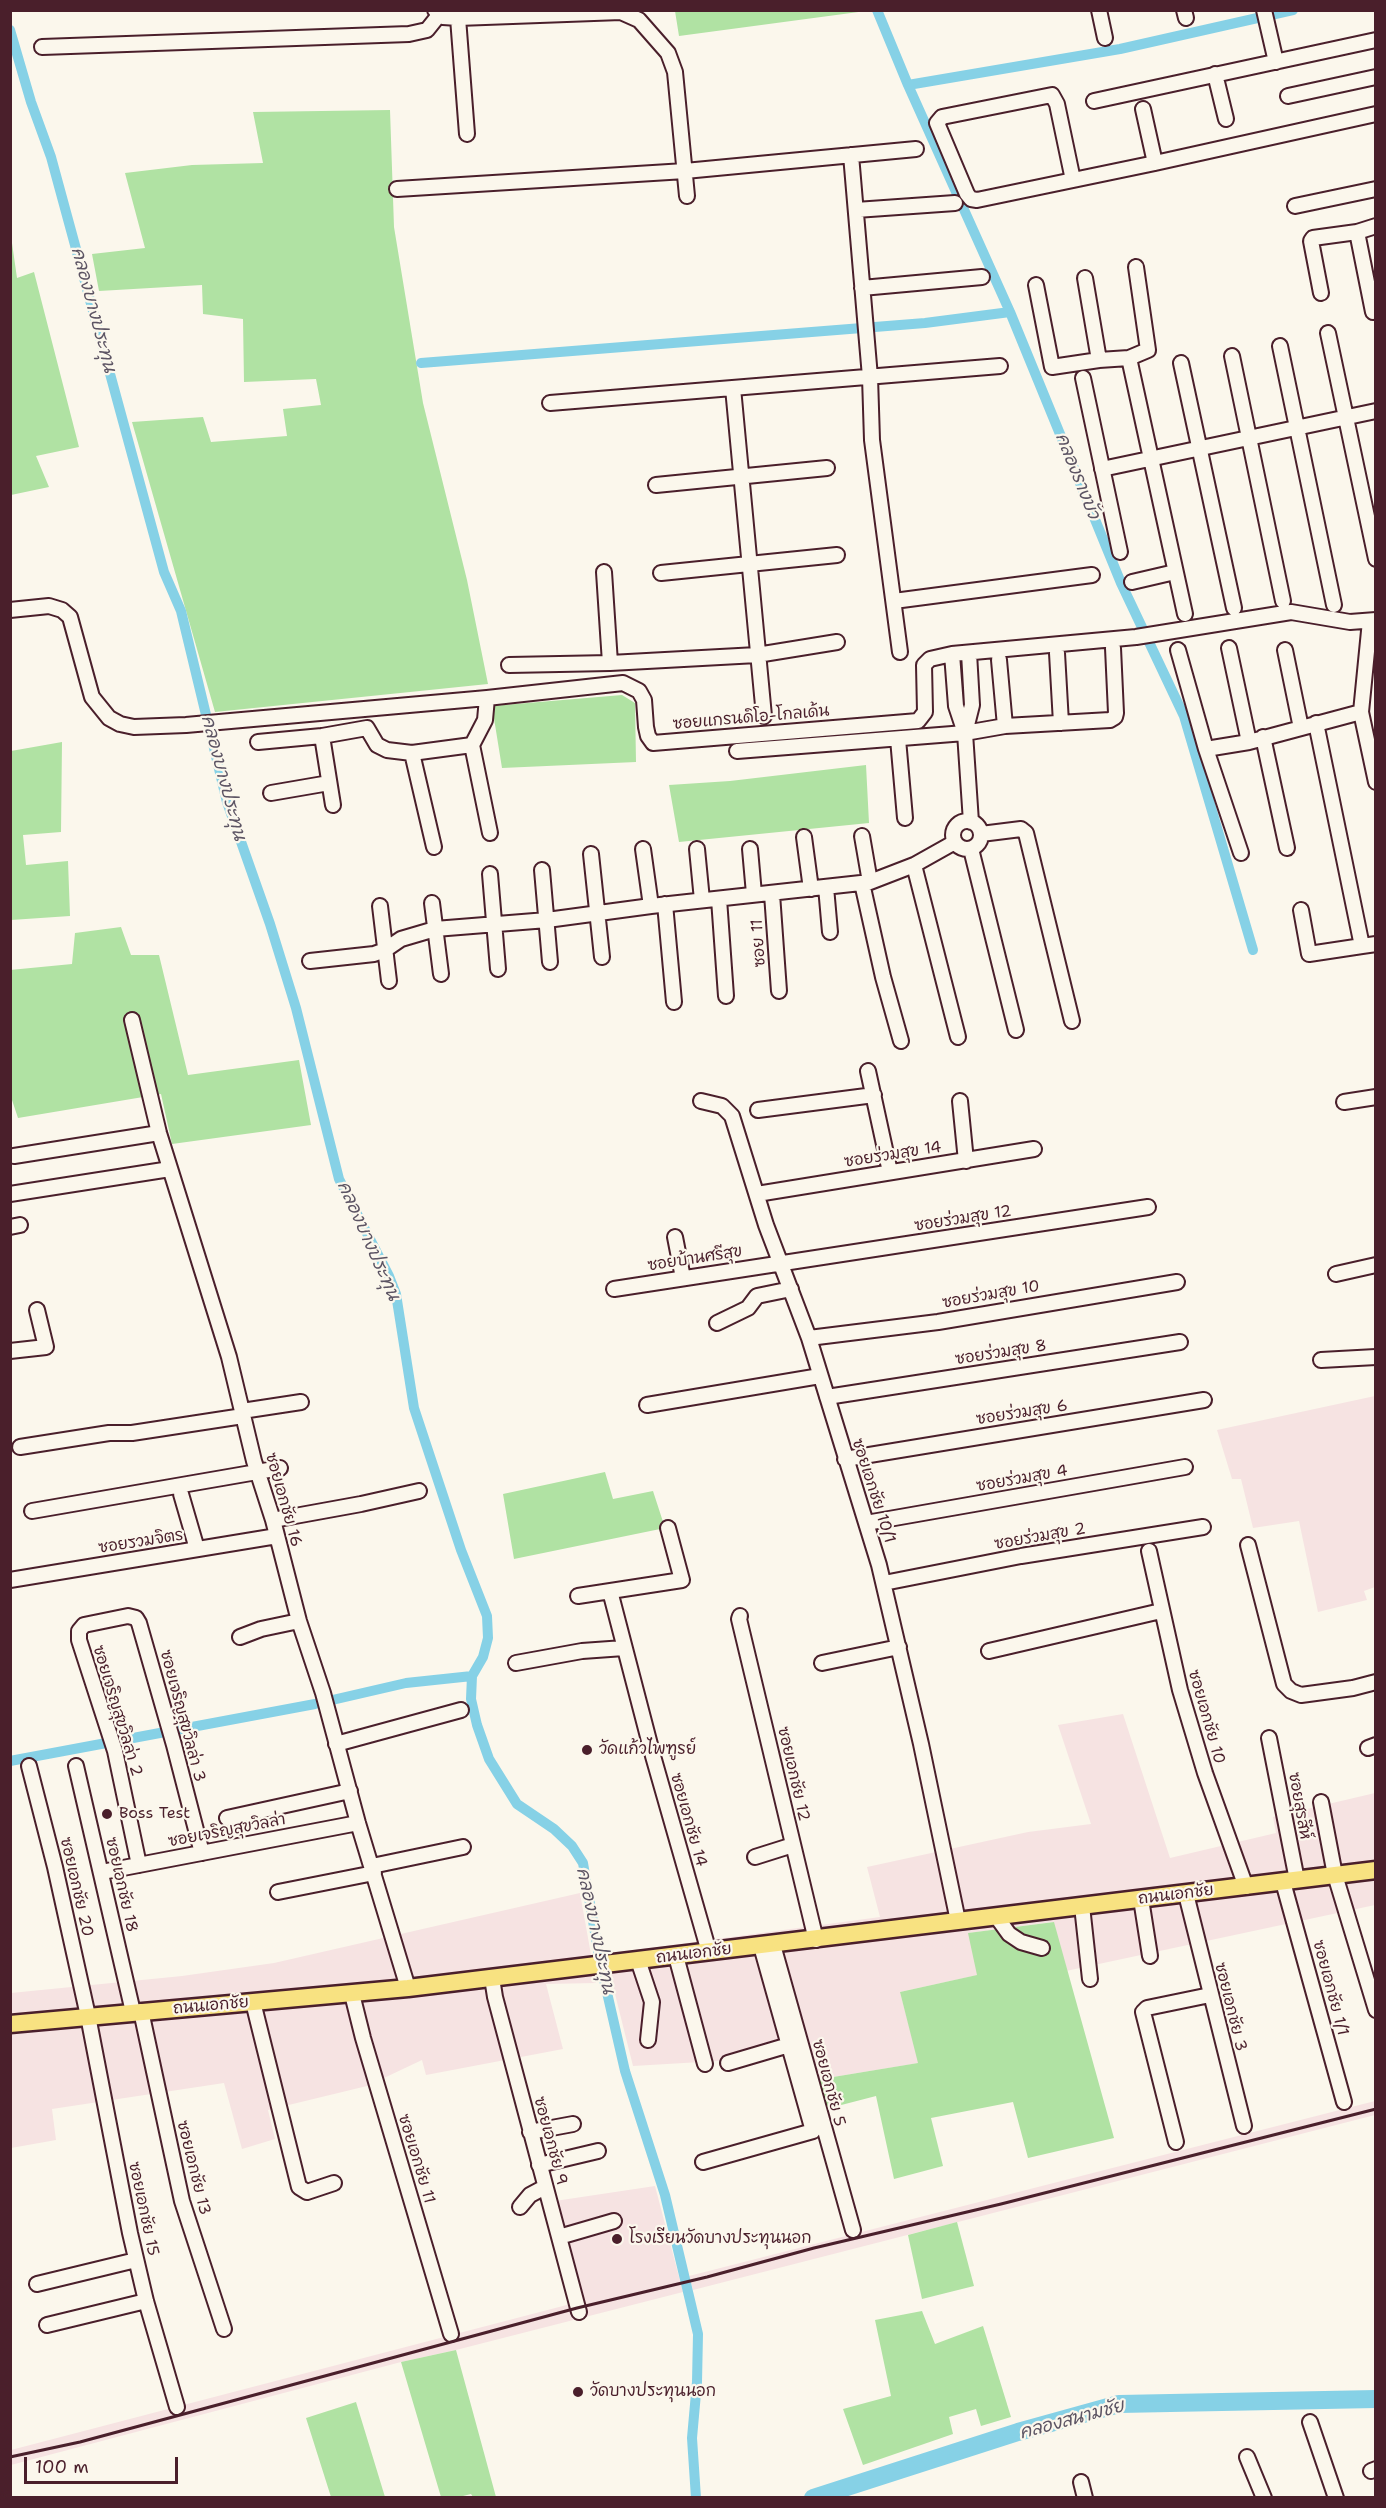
<!DOCTYPE html>
<meta charset="utf-8">
<style>
body{margin:0}
#map{position:relative;width:1386px;height:2508px;overflow:hidden;background:#fbf7ec;font-family:"Shantell Sans",sans-serif}
canvas{display:block}
.frame{position:absolute;inset:0;border:12px solid #4a1f2b;pointer-events:none}
.scale{position:absolute;left:24px;top:2457px;width:154px;height:27px;box-sizing:border-box;border:3px solid #4a1f2b;border-top:0;padding-left:8px;font-size:18px;line-height:21px;white-space:nowrap;color:#4a1f2b;-webkit-text-stroke:4px #fbf7ec;paint-order:stroke}
</style>
<div id="map">
<canvas width="1386" height="2508"></canvas>
<div class="frame"></div>
<div class="scale">100 m</div>
</div>
<script>
const ctx = document.querySelector('canvas').getContext('2d');
ctx.lineJoin = 'round';
function paint(path, color) {
  ctx.fillStyle = color;
  ctx.fill(path, 'evenodd');
}
function shape(rows) {
  const path = new Path2D();
  for (const r of rows) {
    if (r.length === 3) {
      path.moveTo(r[0] + r[2], r[1]);
      path.arc(r[0], r[1], r[2], 0, 2 * Math.PI);
      continue;
    }
    path.moveTo(r[0], r[1]);
    for (let i = 2; i < r.length; i += 2) path.lineTo(r[i], r[i + 1]);
  }
  return path;
}
function strokePath(path, color, width, dash) {
  ctx.strokeStyle = color;
  ctx.lineWidth = width;
  ctx.lineCap = dash ? 'butt' : 'round';
  ctx.setLineDash(dash || []);
  ctx.stroke(path);
}
function label(font, color, halo, rows, align = 'center') {
  ctx.font = font + ' "Shantell Sans","Playpen Sans Thai",sans-serif';
  ctx.lineWidth = 4.5;
  ctx.setLineDash([]);
  ctx.textBaseline = 'middle';
  ctx.strokeStyle = halo;
  ctx.fillStyle = color;
  for (const [text, x, y, turn = 0] of rows) {
    ctx.save();
    ctx.translate(x, y);
    ctx.rotate((+turn || 0) * Math.PI / 180);
    ctx.textAlign = isNaN(turn) ? turn : align;
    if (halo) ctx.strokeText(text, 0, 0);
    ctx.fillText(text, 0, 0);
    ctx.restore();
  }
}
const built = shape([
 [1375,1396,1375,1587,1364,1591,1367,1600,1318,1612,1299,1521,1253,1528,1241,1479,1232,1479,1217,1430],
 [1123,1714,1170,1858,1276,1833,1273,1817,1375,1793,1375,1905,1066,1971,1053,1922,969,1933,978,1975,900,1992,919,2063,815,2080,805,2045,718,2061,633,2066,605,1954,880,1917,867,1867,1028,1832,1091,1824,1058,1725],
 [580,1893,596,1983,546,1984,563,2049,426,2075,422,2060,367,2086,268,2110,275,2139,242,2149,224,2083,52,2109,56,2140,11,2148,11,1993,182,1976,274,1963],
 [1375,2101,1375,2115,693,2290,689,2276],
 [655,2186,683,2292,456,2350,401,2362,11,2465,11,2450,582,2301,555,2201]
]);
const green = shape([
 [675,11,675,10,866,11,679,36],
 [390,110,394,227,423,403,467,580,488,684,215,712,132,422,203,417,211,442,287,436,283,409,321,405,316,379,244,382,243,319,203,314,202,285,99,291,92,254,145,248,125,173,192,165,263,163,253,112],
 [11,236,17,278,34,272,79,447,36,456,49,487,11,495],
 [622,695,635,703,636,762,502,768,492,706],
 [62,742,61,832,23,835,26,865,68,861,70,916,11,920,11,751],
 [866,765,869,823,679,842,669,785,730,781],
 [121,927,131,955,159,955,188,1075,299,1060,311,1125,172,1144,161,1094,18,1118,10,1094,10,970,72,964,75,933],
 [605,1472,613,1499,653,1491,665,1528,514,1559,503,1494],
 [1054,1922,1114,2138,1028,2158,1013,2102,931,2118,943,2166,894,2179,876,2096,822,2110,815,2080,918,2063,900,1992,977,1975,968,1933],
 [957,2222,974,2286,922,2299,908,2235],
 [922,2311,935,2344,983,2326,1011,2417,981,2426,976,2409,949,2417,953,2434,863,2465,843,2409,891,2396,875,2320],
 [456,2350,496,2497,473,2497,471,2494,459,2497,441,2497,401,2362],
 [356,2402,385,2497,331,2497,306,2418]
]);
const canal = shape([
 [877,10,908,85,1010,312,1121,583,1184,716,1253,950],
 [10,30,31,102,51,157,164,572,181,611,227,802,270,924,296,1008,339,1179,389,1276,396,1294,414,1408,461,1550,487,1616,488,1638,483,1657,472,1676,471,1699,477,1725,489,1759,517,1804,554,1829,572,1846,583,1863,600,1962,625,2071,665,2195,698,2334,697,2382,692,2438,696,2498],
 [908,85,1120,49,1293,10],
 [421,363,925,323,1010,312],
 [10,1761,315,1704,406,1683,472,1676]
]);
const river = shape([
 [813,2498,1018,2432,1119,2404,1376,2399]
]);
const minor = shape([
 [435,10,443,17,458,18,467,134],
 [1099,10,1105,38],
 [1184,10,1186,18],
 [1264,10,1276,62],
 [458,18,621,12,639,20,668,53,675,72,687,196],
 [42,47,409,34,427,30,439,15],
 [1215,74,1226,119],
 [1288,96,1376,77],
 [1094,101,1376,40],
 [1143,109,1155,163],
 [851,155,870,377,872,440,900,652],
 [1073,180,1057,104,1052,95,942,117,937,123,967,194,971,199,977,200,1155,163,1376,114],
 [397,189,685,171,916,149],
 [1295,206,1376,189],
 [856,210,955,203],
 [1357,232,1373,312],
 [1085,278,1099,360],
 [1036,285,1052,367,1099,360,1129,358,1148,350,1136,267],
 [862,288,982,277],
 [1321,293,1311,241,1313,238,1357,232,1376,226],
 [1328,333,1376,559],
 [1280,346,1334,605],
 [1232,356,1283,601],
 [1129,358,1185,614],
 [1181,363,1234,608],
 [1083,378,1120,552],
 [733,388,764,716],
 [550,403,1000,366],
 [1102,469,1376,411],
 [656,485,827,468],
 [604,572,610,663],
 [661,573,837,555],
 [1132,582,1175,572],
 [894,601,1092,575],
 [10,610,49,606,62,610,70,617,92,697,109,718,120,724,134,727,186,725,487,698,623,683,639,691,644,700,646,727,648,736,653,743,918,721,925,712,924,665,930,659,952,654,1136,637,1291,612,1350,622,1376,620],
 [1370,621,1361,712,1376,782],
 [1229,648,1249,742,1361,712],
 [1178,650,1206,749,1249,742],
 [1285,650,1301,728],
 [1057,653,1061,723],
 [952,654,956,706,965,733,971,822],
 [999,660,1005,726],
 [509,665,610,663,757,655,837,642],
 [487,698,485,720,472,745,490,833],
 [1316,723,1362,946,1376,944],
 [965,733,972,705,969,653],
 [322,736,333,805],
 [1263,737,1287,848],
 [898,739,905,818],
 [258,742,322,736,367,728,377,745,387,750,412,753],
 [1206,749,1241,853],
 [737,751,965,733,1005,726,1110,720,1115,717,1116,713,1113,648],
 [271,793,329,783],
 [967,835,14],
 [981,834,1021,829,1026,833,1072,1021],
 [862,836,870,882],
 [804,837,811,889],
 [434,847,412,753,472,745],
 [643,849,651,906],
 [697,849,702,900],
 [750,849,754,894],
 [971,849,1016,1030],
 [591,854,602,957],
 [914,865,958,1037],
 [542,870,550,962],
 [490,874,498,969],
 [862,883,883,977,901,1041],
 [826,887,830,932],
 [772,894,779,991],
 [719,899,726,996],
 [432,903,441,974],
 [665,904,674,1002],
 [380,906,389,981],
 [1301,910,1309,954,1362,946],
 [310,961,374,954,385,950,401,939,435,929,547,920,651,906,870,882,914,865,955,842],
 [132,1020,159,1133,229,1357,254,1461,273,1520,299,1621,323,1693,358,1823,408,1988],
 [868,1071,890,1172],
 [701,1101,722,1106,732,1116,766,1225,809,1338,879,1565,921,1744,958,1921],
 [960,1101,966,1161],
 [1344,1102,1376,1097],
 [758,1110,874,1095],
 [14,1156,159,1133],
 [10,1194,170,1169],
 [757,1194,1034,1149],
 [10,1227,20,1225],
 [675,1237,683,1278],
 [1336,1274,1376,1265],
 [614,1289,1148,1207],
 [717,1323,748,1308,757,1296,791,1289],
 [809,1338,938,1322,1177,1282],
 [10,1351,46,1347,37,1310],
 [1321,1360,1376,1357],
 [827,1397,1180,1342],
 [647,1405,820,1376],
 [242,1411,301,1402],
 [20,1447,109,1433,132,1433,243,1416],
 [845,1459,1204,1400],
 [181,1494,197,1549],
 [32,1511,280,1468],
 [273,1520,361,1504,419,1491],
 [866,1523,1185,1467],
 [1248,1545,1284,1684,1291,1691,1301,1695,1353,1688,1376,1682],
 [1149,1551,1180,1690,1205,1773,1246,1887],
 [10,1580,277,1536],
 [884,1583,1021,1556,1203,1527],
 [610,1591,653,1756,709,1952],
 [578,1596,682,1580,668,1528],
 [740,1616,739,1619,816,1940],
 [240,1637,261,1629,299,1621],
 [989,1651,1161,1611],
 [516,1663,582,1651,624,1648],
 [822,1663,899,1647],
 [1269,1738,1297,1880],
 [336,1744,461,1710],
 [1368,1748,1376,1745],
 [29,1766,55,1867,88,2016,130,2233,146,2301,177,2407],
 [76,1766,133,2012],
 [1321,1802,1335,1875,1376,2010],
 [227,1818,350,1791],
 [755,1857,793,1845],
 [139,1865,115,1751,79,1640,79,1631,84,1625,128,1616,136,1618,139,1623,174,1745,202,1853],
 [372,1866,463,1847],
 [102,1872,358,1823],
 [1283,1882,1344,2102],
 [278,1892,374,1873],
 [1186,1894,1244,2126],
 [1141,1899,1150,1956],
 [1082,1906,1090,1979],
 [996,1916,1009,1934,1021,1942,1042,1948],
 [773,1945,853,2230],
 [676,1956,705,2064],
 [638,1960,652,2002,648,2040],
 [492,1978,495,1997,579,2312],
 [352,1994,363,2038,451,2334],
 [253,2002,299,2187,307,2192,334,2183],
 [141,2011,182,2201,224,2329],
 [728,2063,789,2045],
 [530,2132,573,2124],
 [1176,2142,1143,2012,1147,2008,1210,1995],
 [703,2162,813,2131,761,1946],
 [539,2165,598,2151],
 [520,2207,530,2195,545,2187],
 [559,2237,614,2221],
 [37,2284,136,2260],
 [47,2325,146,2301],
 [1310,2422,1336,2498],
 [1247,2457,1264,2498],
 [1371,2471,1376,2469],
 [1081,2482,1085,2498]
]);
const major = shape([
 [10,2024,408,1988,1376,1870]
]);
const rail = shape([
 [10,2457,80,2442,577,2308,707,2277,814,2248,1001,2204,1376,2109]
]);
const markers = [
 [587,1750,6,"#4a1f2b"],
 [107,1814,6,"#4a1f2b"],
 [617,2239,6,"#4a1f2b"],
 [578,2392,6,"#4a1f2b"]
];
const streetNames = [
 ["ซอยแกรนดิโอ-โกลเด้น",751,718,-5],
 ["ซอย 11",759,943,-94],
 ["ซอยร่วมสุข 14",893,1155,-9],
 ["ซอยร่วมสุข 12",963,1219,-9],
 ["ซอยบ้านศรีสุข",695,1259,-9],
 ["ซอยร่วมสุข 10",991,1295,-10],
 ["ซอยร่วมสุข 8",1001,1353,-9],
 ["ซอยร่วมสุข 6",1022,1413,-9],
 ["ซอยร่วมสุข 4",1022,1479,-10],
 ["ซอยเอกชัย 10/1",873,1491,72],
 ["ซอยเอกชัย 16",283,1500,74],
 ["ซอยร่วมสุข 2",1040,1537,-10],
 ["ซอยรวมจิตร",141,1542,-9],
 ["ซอยเจริญสุขวิลล่า 2",117,1711,73],
 ["ซอยเจริญสุขวิลล่า 3",182,1716,75],
 ["ซอยเอกชัย 10",1206,1717,74],
 ["ซอยเอกชัย 12",793,1774,77],
 ["ซอยสุรสีห์",1299,1806,80],
 ["ซอยเอกชัย 14",688,1820,74],
 ["ซอยเจริญสุขวิลล่า",227,1831,-11],
 ["ซอยเอกชัย 18",121,1885,77],
 ["ซอยเอกชัย 20",76,1887,77],
 ["ถนนเอกชัย",1176,1895,-7],
 ["ถนนเอกชัย",694,1954,-7],
 ["ซอยเอกชัย 1/1",1330,1988,75],
 ["ถนนเอกชัย",211,2006,-5],
 ["ซอยเอกชัย 3",1230,2007,76],
 ["ซอยเอกชัย 5",828,2083,75],
 ["ซอยเอกชัย 9",550,2141,75],
 ["ซอยเอกชัย 11",416,2159,73],
 ["ซอยเอกชัย 13",193,2168,76],
 ["ซอยเอกชัย 15",143,2209,78]
];
const poiNames = [
 ["วัดแก้วไพฑูรย์",599,1750],
 ["Boss Test",119,1814],
 ["โรงเรียนวัดบางประทุนนอก",629,2239],
 ["วัดบางประทุนนอก",590,2392]
];
const waterNames = [
 ["คลองบางประทุน",93,310,75],
 ["คลองรางบัว",1077,476,68],
 ["คลองบางประทุน",223,778,75],
 ["คลองบางประทุน",368,1241,66],
 ["คลองบางประทุน",595,1931,78],
 ["คลองสนามชัย",1072,2420,-15]
];
paint(built, '#f6e3e2');
paint(green, '#b0e2a3');
strokePath(canal, '#86d1e6', 10);
strokePath(river, '#86d1e6', 18);
strokePath(minor, '#4a1f2b', 18);
strokePath(major, '#4a1f2b', 21);
strokePath(minor, '#fbf7ec', 14);
strokePath(major, '#f8e281', 16);
strokePath(rail, '#4a1f2b', 3);
for (const [x, y, r, color] of markers) {
  const dot = new Path2D();
  dot.arc(x, y, r, 0, 2 * Math.PI);
  ctx.fillStyle = color;
  ctx.fill(dot);
  strokePath(dot, '#fbf7ec', 2);
}
label('16px', '#4a1f2b', '#fbf7ec', streetNames);
label('16px', '#4a1f2b', '#fbf7ec', poiNames, 'left');
label('italic 18px', '#5c5463', '#fbf7ec', waterNames);
</script>
